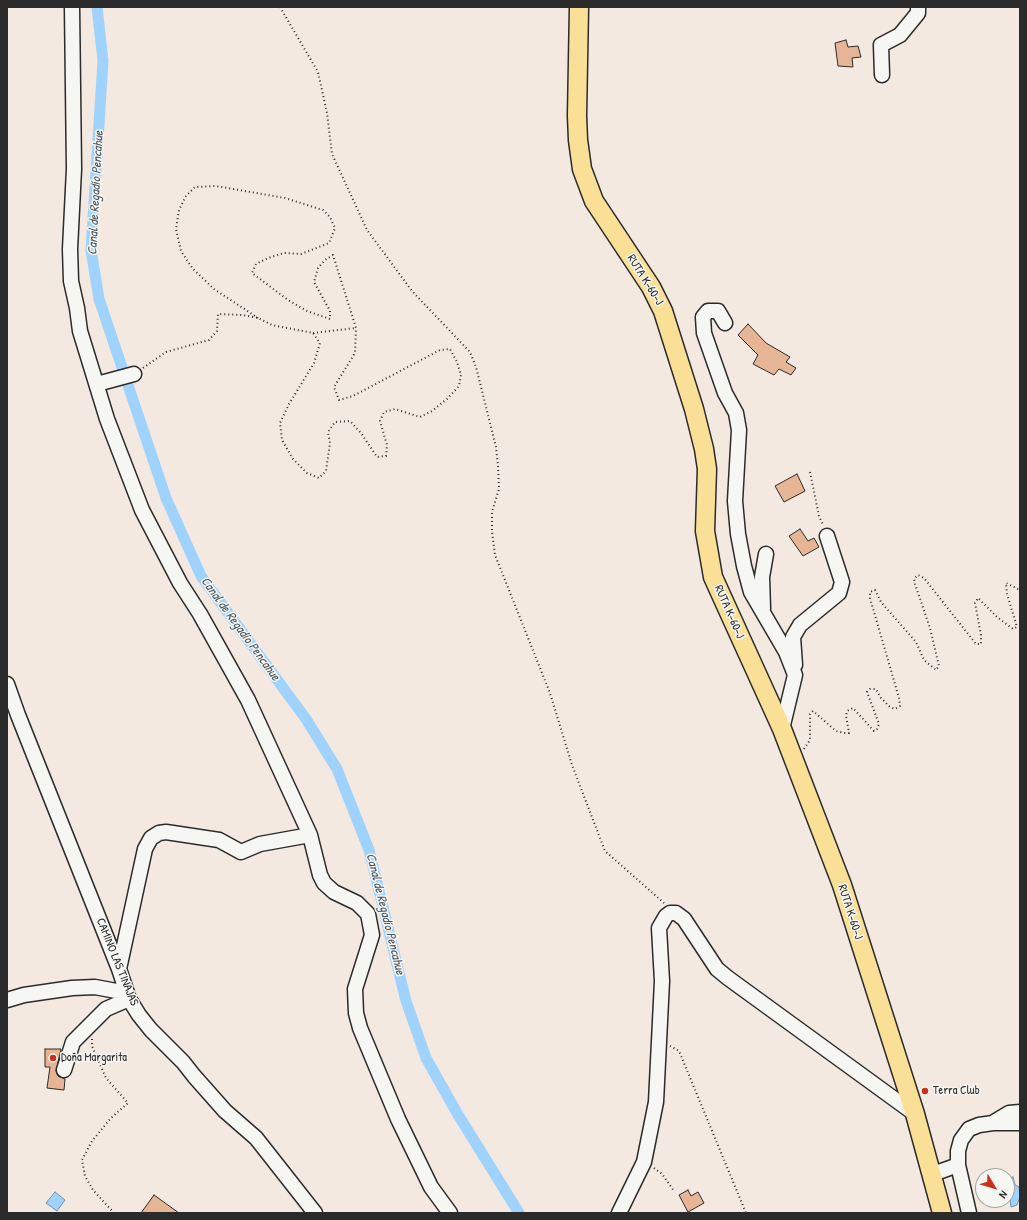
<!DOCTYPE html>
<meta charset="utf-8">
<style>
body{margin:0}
#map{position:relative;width:1027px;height:1220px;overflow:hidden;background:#f3e9e0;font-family:"Patrick Hand",sans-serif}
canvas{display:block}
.frame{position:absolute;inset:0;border:8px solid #2b2b2b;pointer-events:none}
.north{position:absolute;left:975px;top:1168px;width:40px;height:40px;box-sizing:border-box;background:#f6f6f2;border:1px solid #a5a5a2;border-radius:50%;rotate:128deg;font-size:11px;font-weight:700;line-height:16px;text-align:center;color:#2b2b2b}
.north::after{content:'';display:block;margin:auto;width:14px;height:18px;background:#c8321e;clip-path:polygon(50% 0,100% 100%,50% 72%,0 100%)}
</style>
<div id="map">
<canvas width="1027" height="1220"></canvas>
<div class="frame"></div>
<div class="north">N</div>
</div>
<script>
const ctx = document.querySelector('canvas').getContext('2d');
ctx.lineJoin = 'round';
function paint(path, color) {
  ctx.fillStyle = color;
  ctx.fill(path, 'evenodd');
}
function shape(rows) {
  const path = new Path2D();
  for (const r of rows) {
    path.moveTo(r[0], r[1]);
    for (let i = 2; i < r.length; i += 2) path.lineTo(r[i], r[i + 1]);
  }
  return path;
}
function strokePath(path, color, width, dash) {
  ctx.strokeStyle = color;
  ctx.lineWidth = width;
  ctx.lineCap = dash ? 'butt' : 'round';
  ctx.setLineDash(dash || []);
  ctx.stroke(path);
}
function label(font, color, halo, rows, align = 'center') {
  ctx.font = font + ' "Patrick Hand",sans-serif';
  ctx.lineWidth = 3;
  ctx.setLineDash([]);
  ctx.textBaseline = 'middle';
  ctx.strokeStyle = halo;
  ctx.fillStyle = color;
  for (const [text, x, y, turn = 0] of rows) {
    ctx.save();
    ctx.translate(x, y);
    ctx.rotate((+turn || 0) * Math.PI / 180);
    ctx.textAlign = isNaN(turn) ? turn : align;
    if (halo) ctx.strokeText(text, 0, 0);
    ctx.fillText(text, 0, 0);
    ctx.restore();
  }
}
const water = shape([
 [1013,1177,1015,1185,1019,1187,1020,1197,1017,1205,1011,1207,1008,1178,1013,1177],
 [55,1192,65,1200,57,1211,46,1203,55,1192]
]);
const canal = shape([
 [97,7,103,61,91,250,99,299,166,498,201,576,306,719,337,769,369,850,406,1001,426,1058,457,1113,519,1213]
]);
const building = shape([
 [846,40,848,47,858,46,861,57,852,58,853,67,838,66,835,43,846,40],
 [748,324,766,343,790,357,786,362,796,368,791,375,779,369,774,375,753,364,758,355,738,335,748,324],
 [797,474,805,491,784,502,775,486,797,474],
 [800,529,808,541,814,538,819,547,803,556,789,536,800,529],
 [45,1049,61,1049,56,1071,58,1076,65,1079,64,1090,47,1088,50,1067,45,1067,45,1049],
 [688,1190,691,1196,698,1192,704,1203,688,1212,679,1195,688,1190],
 [154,1195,179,1213,141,1213,154,1195]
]);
const path = shape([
 [280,7,318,72,327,113,332,154,367,230,412,291,470,352,476,367,496,447,498,466,499,489,492,512,492,532,495,555,550,693,572,765,605,851,664,903],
 [313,333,356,328],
 [143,368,166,352,209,340,217,331,218,314,243,315,258,318,272,325,313,333,320,343,314,363,289,404,280,423,282,440,293,459,307,473,319,478,326,471,330,443,328,432,335,422,350,421,361,433,377,457,386,456,387,445,380,421,384,412,395,409,420,417,432,411,447,399,459,386,461,375,457,362,450,349,440,350,353,396,339,400,334,387,355,353,356,328,333,255,325,260,318,268,314,282,330,311,330,319,307,311,288,300,252,273,256,264,268,258,284,253,301,254,329,243,335,228,330,217,323,210,285,198,216,186,195,187,186,196,179,210,176,229,181,251,193,269,214,289,258,318],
 [810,472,819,516,823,525],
 [804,749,810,740,810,714,813,711,836,731,844,733,849,733,846,716,847,711,853,708,874,731,877,729,879,724,867,692,870,689,876,689,881,698,890,707,895,709,900,706,899,698,870,598,870,592,875,590,881,602,916,642,924,660,936,670,939,666,930,628,915,584,914,579,918,575,924,578,976,644,981,644,981,635,975,603,978,598,997,617,1013,629,1017,627,1007,594,1006,583,1020,590],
 [92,1039,92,1046,106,1078,128,1103,111,1118,92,1141,82,1160,85,1176,93,1190,114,1213],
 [670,1046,679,1051,746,1213],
 [654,1168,662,1174,674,1191]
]);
const minor = shape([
 [72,7,74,169,70,249,71,281,77,308,80,331,107,419,142,510,180,583,200,614,248,700,310,835,320,875,324,883,334,892,357,903,368,914,372,935,355,989,356,1013,360,1028,398,1119,431,1187,450,1213],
 [882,75,881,45,900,35,918,13,918,7],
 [725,323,718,311,708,311,703,317,704,333,725,393,736,413,739,430,735,501,738,534,744,566,751,592,786,652,795,675,782,729],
 [97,384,134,374],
 [763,609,762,577,766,554],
 [795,665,793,637,800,625,839,593,842,582,827,536],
 [7,684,18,715,119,969,129,999,139,1015,151,1030,183,1062,194,1076,225,1111,256,1138,315,1213],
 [119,969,145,849,151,838,159,833,166,832,219,840,241,852,260,844,310,835],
 [7,1000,24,995,72,988,95,987,127,993],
 [64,1070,73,1042,106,1009,129,999],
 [994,1122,1009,1113,1020,1112],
 [933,1174,958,1165],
 [619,1213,644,1162,656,1102,662,981,659,928,666,916,670,913,676,913,684,919,717,969,728,978,915,1114],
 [969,1213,958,1165,958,1151,961,1140,969,1129,979,1125,993,1123,1020,1123]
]);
const major = shape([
 [579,7,577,116,578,140,582,169,594,201,651,287,663,311,694,409,704,449,707,469,705,531,713,577,782,729,842,885,915,1114,942,1213]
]);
const markers = [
 [53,1058,4,"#c8321e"],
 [925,1091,4,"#c8321e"]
];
const streetNames = [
 ["RUTA K-60-J",645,280,58],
 ["RUTA K-60-J",729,612,66],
 ["RUTA K-60-J",850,912,72],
 ["CAMINO LAS TINAJAS",117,962,68]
];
const poiNames = [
 ["Doña Margarita",61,1058],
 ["Terra Club",933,1091]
];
const waterNames = [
 ["Canal de Regadío Pencahue",96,193,-87],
 ["Canal de Regadío Pencahue",240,629,54],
 ["Canal de Regadío Pencahue",385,914,76]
];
paint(water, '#9fd3fd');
strokePath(water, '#7190a9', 1);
strokePath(canal, '#9fd3fd', 11);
paint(building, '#e5b596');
strokePath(building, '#2b2b2b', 1);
strokePath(minor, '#2b2b2b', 17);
strokePath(major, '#2b2b2b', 21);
strokePath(path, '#2b2b2b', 2, [1, 3]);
strokePath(minor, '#f6f6f2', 14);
strokePath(major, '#fadf96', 18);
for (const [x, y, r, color] of markers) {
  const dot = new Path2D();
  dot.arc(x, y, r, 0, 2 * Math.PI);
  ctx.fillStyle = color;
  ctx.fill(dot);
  strokePath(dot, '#f6f6f2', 1.5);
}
label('12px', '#2b2b2b', '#f6f6f2', streetNames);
label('12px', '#2b2b2b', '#f6f6f2', poiNames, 'left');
label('italic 13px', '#485560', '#f6f6f2', waterNames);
</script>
